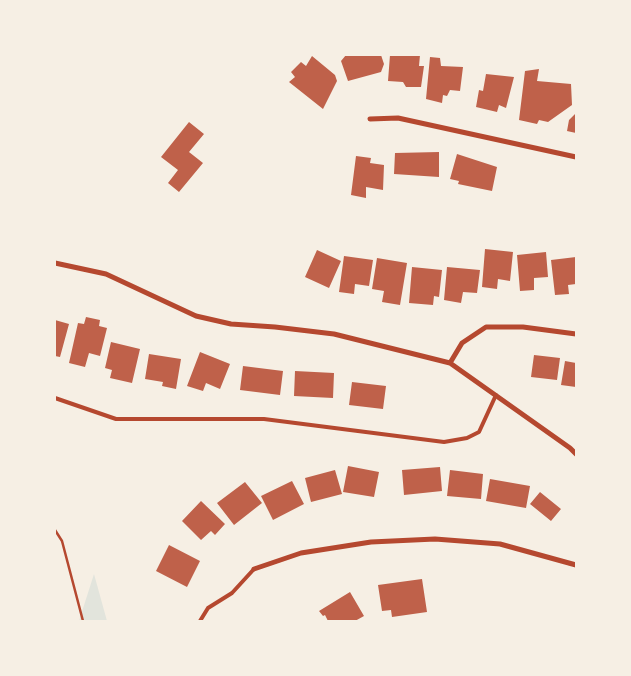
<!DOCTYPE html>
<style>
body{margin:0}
#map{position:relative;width:631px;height:676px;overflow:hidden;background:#f6efe4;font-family:"Roboto Condensed",sans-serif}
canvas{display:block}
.frame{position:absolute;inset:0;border:56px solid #f6efe4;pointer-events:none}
</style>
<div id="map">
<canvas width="631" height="676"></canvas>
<div class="frame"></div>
</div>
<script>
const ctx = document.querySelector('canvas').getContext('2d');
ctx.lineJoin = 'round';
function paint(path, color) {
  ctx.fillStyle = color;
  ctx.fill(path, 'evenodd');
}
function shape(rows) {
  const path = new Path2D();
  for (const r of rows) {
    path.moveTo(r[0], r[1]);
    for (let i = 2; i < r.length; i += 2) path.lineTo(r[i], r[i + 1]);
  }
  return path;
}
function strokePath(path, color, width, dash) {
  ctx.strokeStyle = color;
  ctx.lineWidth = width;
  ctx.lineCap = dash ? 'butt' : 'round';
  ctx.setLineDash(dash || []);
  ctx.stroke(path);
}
const green = shape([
 [94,574,107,621,79,621]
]);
const building = shape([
 [346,55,381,55,384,64,381,72,348,81,341,61],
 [390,55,420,55,419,66,424,66,421,87,406,87,403,82,388,81],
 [312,56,335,75,337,81,323,109,289,82,295,77,291,72,301,62,306,66],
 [430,57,440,58,441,66,463,67,460,91,450,90,447,96,443,95,442,103,426,99],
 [539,69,537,81,571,84,572,105,548,122,539,120,537,124,519,120,525,71],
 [486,74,514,77,506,108,499,105,497,112,476,107,479,90,483,91],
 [576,113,576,133,567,131,569,120],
 [189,122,204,134,189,152,203,163,179,192,168,183,178,170,161,157],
 [439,152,439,177,394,174,395,153],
 [457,154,497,167,492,191,458,184,459,181,450,179],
 [356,156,371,158,370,163,384,165,383,190,366,187,366,198,351,195],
 [485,249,513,252,510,281,498,279,497,289,482,287],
 [317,250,341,261,329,288,305,277],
 [546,252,548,277,534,278,534,290,520,291,517,255],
 [344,256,373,260,369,286,355,284,354,294,339,292],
 [576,257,576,284,568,285,569,294,555,295,551,260],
 [377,258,407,263,400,305,382,302,384,291,372,289],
 [412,267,442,270,439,297,434,296,433,305,409,303],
 [447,267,480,270,477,293,463,292,461,303,444,300],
 [86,317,100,320,99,326,107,328,100,356,89,353,85,367,69,363,78,323,84,324],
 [55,320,69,324,60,357,55,356],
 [111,342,140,349,132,383,110,378,112,370,105,368],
 [200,352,230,364,220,389,206,383,203,391,187,386],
 [149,354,181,359,176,389,162,386,163,382,145,379],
 [534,355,560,358,557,380,531,377],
 [565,361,576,363,576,387,561,385],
 [243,366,283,371,280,395,240,390],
 [295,371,334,373,333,398,294,396],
 [352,382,386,386,383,409,349,405],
 [348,466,379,472,374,497,343,492],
 [440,467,442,491,404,495,402,470],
 [335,470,342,494,311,502,305,478],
 [450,470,483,474,481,499,447,496],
 [490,479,530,486,526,508,486,501],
 [292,481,304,504,273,520,261,496],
 [245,482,262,503,234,525,217,503],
 [540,492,561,509,551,521,530,504],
 [201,501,225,524,215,535,211,531,201,540,182,521],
 [169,545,200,561,187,587,156,571],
 [422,579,427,612,392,617,391,610,382,611,378,585],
 [350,592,364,616,355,621,328,621,325,615,323,616,319,611]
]);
const path = shape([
 [55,530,62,541,83,621]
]);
const service = shape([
 [55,398,116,419,264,419,444,442,467,438,479,432,496,395],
 [200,621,208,608,232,593,254,569]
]);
const minor = shape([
 [370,119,398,118,576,157],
 [55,263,106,274,196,316,231,324,275,327,334,334,450,363,570,448,576,454],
 [450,363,462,343,486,327,523,327,576,334],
 [254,569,301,553,371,542,435,539,500,544,576,565]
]);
paint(green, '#e2e4dc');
paint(building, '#bf614a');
strokePath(path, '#b5482f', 2.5);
strokePath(service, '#b5482f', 4);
strokePath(minor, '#b5482f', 5);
</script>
